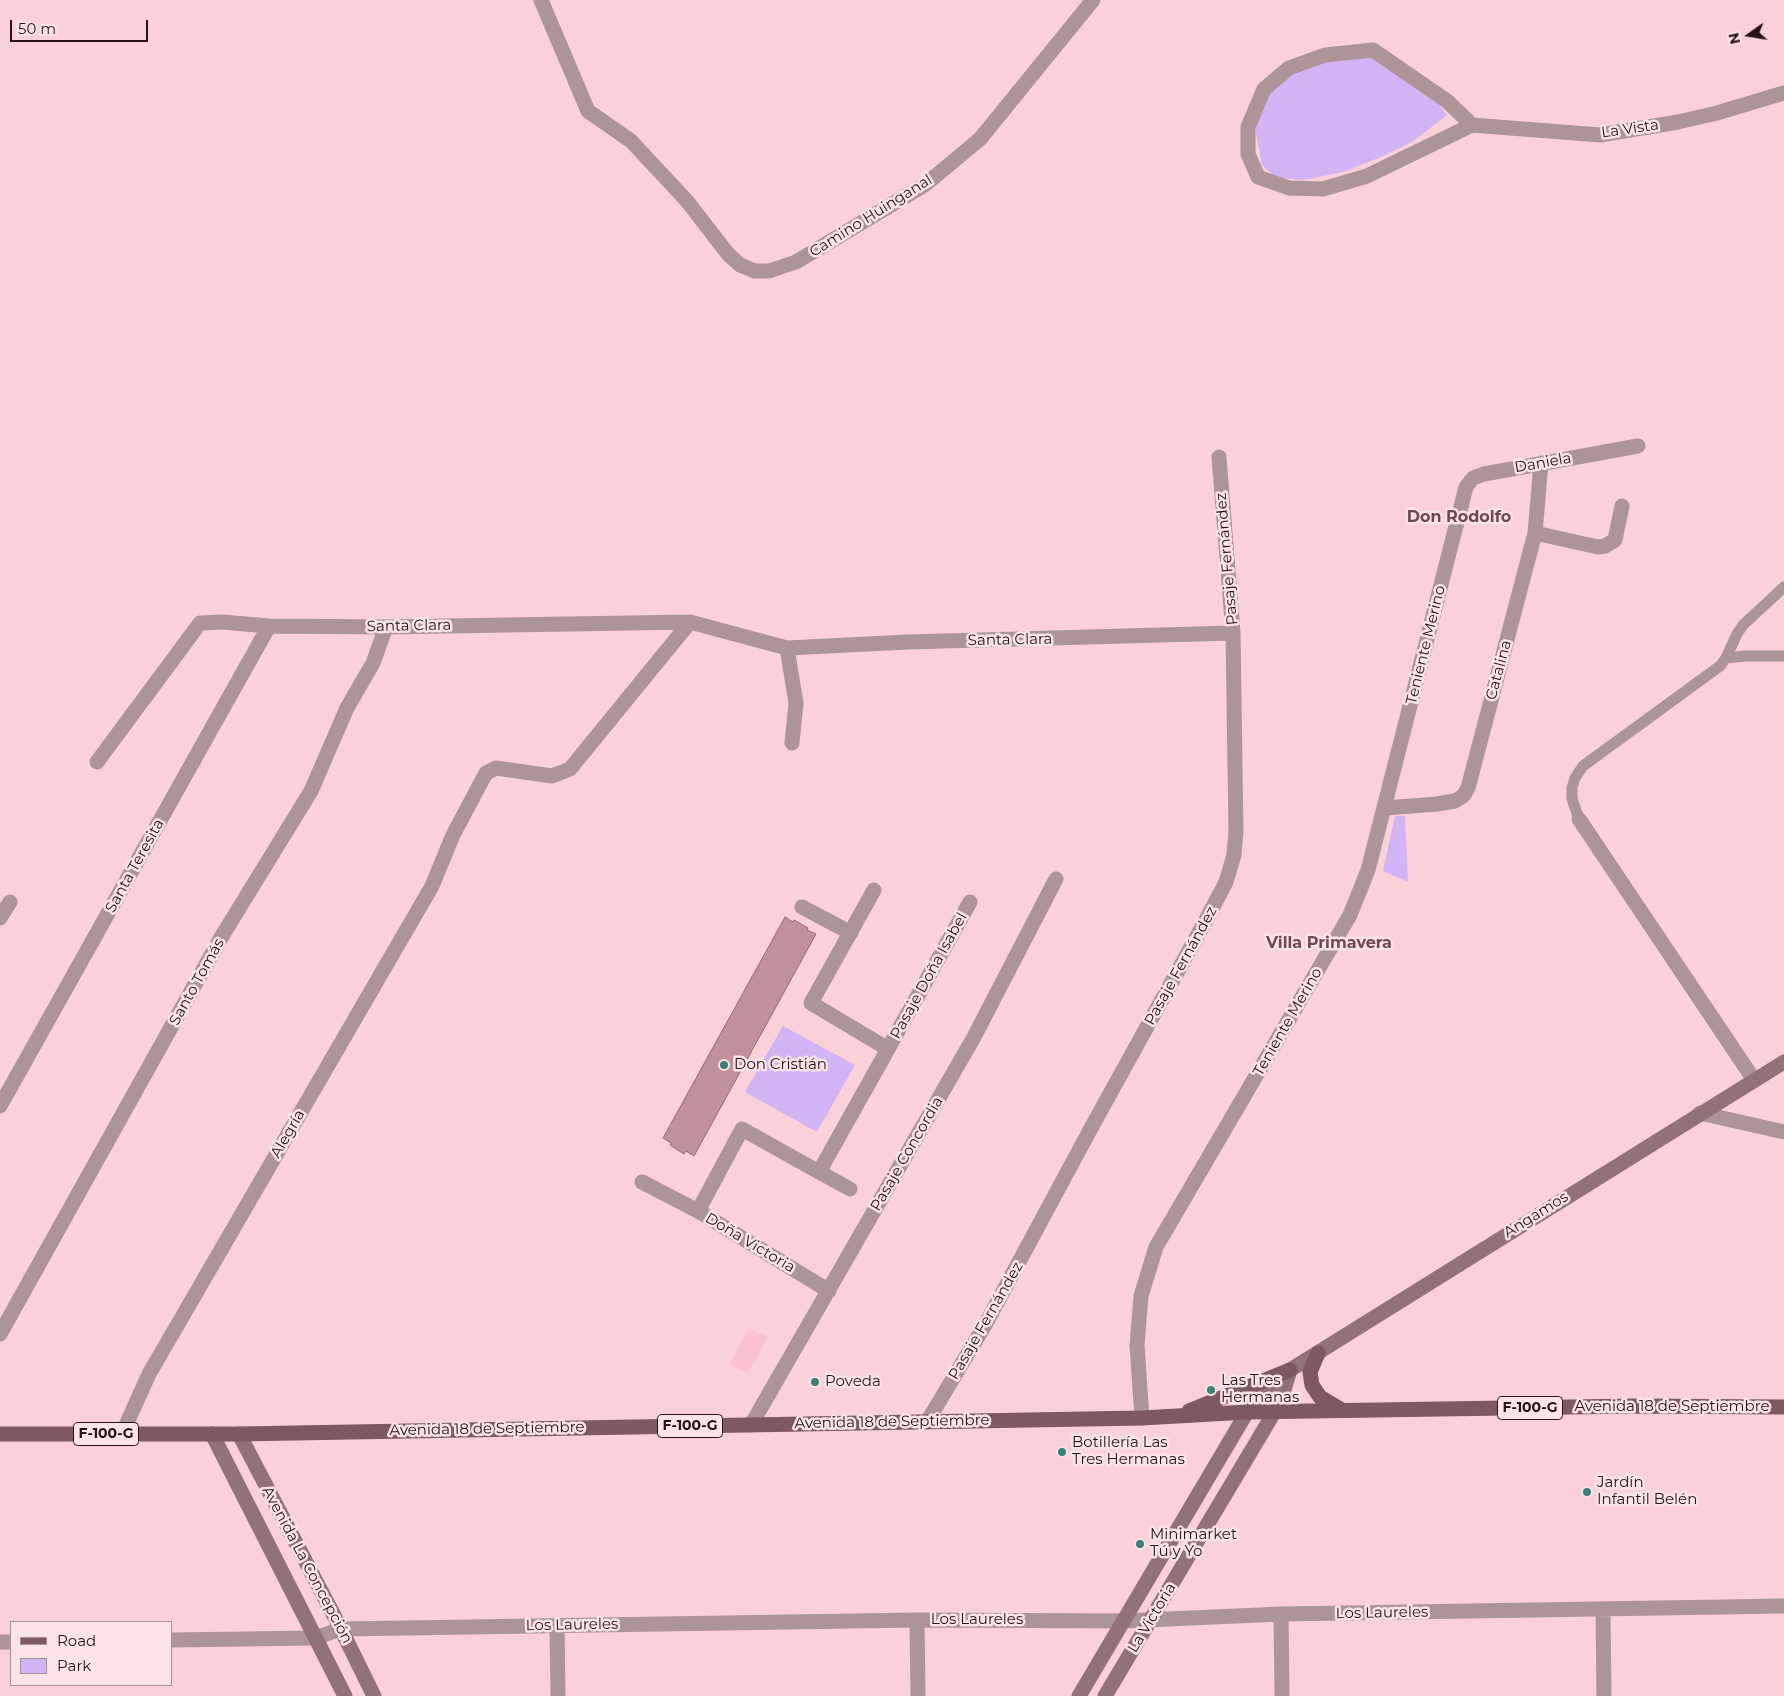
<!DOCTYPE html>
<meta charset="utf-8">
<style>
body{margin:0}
#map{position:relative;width:1784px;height:1696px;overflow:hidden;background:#fad1d9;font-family:Montserrat,sans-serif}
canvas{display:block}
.legend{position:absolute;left:10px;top:1621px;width:162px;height:65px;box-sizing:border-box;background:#fae4e8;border:1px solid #a59094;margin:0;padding:6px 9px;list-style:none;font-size:15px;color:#251317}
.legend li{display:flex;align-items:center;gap:10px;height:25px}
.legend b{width:25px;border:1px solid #a59094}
.north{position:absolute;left:1724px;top:10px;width:50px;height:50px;-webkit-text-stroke:4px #fae4e8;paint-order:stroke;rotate:257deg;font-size:14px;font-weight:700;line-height:20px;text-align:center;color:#251317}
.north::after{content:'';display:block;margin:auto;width:18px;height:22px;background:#251317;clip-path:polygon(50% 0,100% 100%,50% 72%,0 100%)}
.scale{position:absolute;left:10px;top:20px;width:138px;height:22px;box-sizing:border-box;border:2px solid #251317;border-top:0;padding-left:6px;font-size:15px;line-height:18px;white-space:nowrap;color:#251317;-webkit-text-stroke:4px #fae4e8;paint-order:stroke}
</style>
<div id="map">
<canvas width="1784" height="1696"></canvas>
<ul class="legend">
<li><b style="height:6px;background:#7e5961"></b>Road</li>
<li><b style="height:14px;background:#d0b4f3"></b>Park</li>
</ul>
<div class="north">N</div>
<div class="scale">50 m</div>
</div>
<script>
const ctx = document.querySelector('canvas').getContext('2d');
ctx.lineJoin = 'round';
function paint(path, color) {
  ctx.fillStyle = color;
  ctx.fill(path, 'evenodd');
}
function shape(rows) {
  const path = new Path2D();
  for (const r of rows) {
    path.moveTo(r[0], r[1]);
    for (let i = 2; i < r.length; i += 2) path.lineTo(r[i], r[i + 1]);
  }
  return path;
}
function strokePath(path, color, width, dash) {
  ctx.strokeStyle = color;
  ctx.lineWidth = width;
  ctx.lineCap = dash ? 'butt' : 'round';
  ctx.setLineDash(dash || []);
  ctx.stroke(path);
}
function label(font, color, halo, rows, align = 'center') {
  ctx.font = font + ' Montserrat,sans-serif';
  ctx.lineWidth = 5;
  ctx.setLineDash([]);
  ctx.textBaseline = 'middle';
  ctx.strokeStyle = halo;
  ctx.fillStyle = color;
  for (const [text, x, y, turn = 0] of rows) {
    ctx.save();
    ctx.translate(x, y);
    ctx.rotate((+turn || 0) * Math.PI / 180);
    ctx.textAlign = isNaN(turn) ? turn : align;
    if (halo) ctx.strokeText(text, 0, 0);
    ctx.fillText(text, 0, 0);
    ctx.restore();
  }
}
const built = shape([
 [749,1328,768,1337,748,1374,729,1364]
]);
const green = shape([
 [1371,55,1430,93,1447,115,1412,142,1381,157,1343,172,1304,180,1276,178,1262,165,1255,127,1265,95,1292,70,1324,58],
 [1395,816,1405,816,1408,882,1383,871],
 [783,1026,855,1065,817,1132,745,1092]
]);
const building = shape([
 [785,917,793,922,794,920,808,928,807,930,816,934,694,1156,686,1151,684,1154,670,1145,671,1143,663,1138,785,917]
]);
const lane = shape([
 [1726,658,1746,656,1784,656],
 [1579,819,1572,799,1572,788,1575,778,1583,766,1720,666,1726,658,1737,634,1743,625,1784,587]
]);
const street = shape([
 [541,0,588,111,631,141,687,201,728,254,740,265,755,271,769,271,796,262,926,184,980,139,1093,0],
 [1472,125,1447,101,1373,50,1325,55,1289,68,1264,89,1248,127,1248,154,1258,177,1289,188,1323,189,1367,176,1472,125,1600,135,1678,122,1717,113,1784,93],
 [1535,533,1598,547,1605,546,1615,540,1622,506],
 [787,648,796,703,792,743],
 [97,762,200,623,222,622,269,626,386,627,690,622,787,648,908,642,1233,633],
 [1385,808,1437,804,1455,801,1463,796,1468,788,1535,533,1541,463],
 [1579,819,1754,1080],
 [802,907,851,933],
 [0,918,10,902],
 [888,1049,970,902],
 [0,1106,269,626],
 [1700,1113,1784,1132],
 [819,1172,850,1189],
 [642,1182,698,1211],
 [829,1291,698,1211,742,1129,819,1172,888,1049,811,1003,874,890],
 [0,1334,222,936,311,791,347,708,373,663,386,627],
 [1142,1418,1137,1345,1141,1296,1156,1247,1350,915,1368,870,1466,487,1473,478,1484,474,1638,446],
 [927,1422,985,1325,1090,1130,1206,920,1226,882,1234,855,1236,832,1233,633,1219,457],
 [751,1425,974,1037,1056,879],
 [122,1434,149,1374,432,886,453,835,486,773,496,768,552,776,570,769,690,622],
 [1603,1609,1604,1696],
 [1281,1614,1282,1696],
 [917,1620,918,1696],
 [557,1626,558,1696],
 [171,1640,315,1638,341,1629,917,1620,1124,1621,1281,1614,1784,1606],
 [0,1642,11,1642]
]);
const secondary = shape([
 [212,1434,345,1696],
 [239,1434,341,1629,374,1696],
 [1079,1696,1247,1412,1262,1395,1290,1370,1784,1062],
 [1105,1696,1275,1411,1283,1393,1290,1370]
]);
const primary = shape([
 [1318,1353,1310,1372,1312,1385,1320,1397,1340,1409],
 [1189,1411,1290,1370],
 [0,1434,239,1434,1142,1418,1247,1412,1635,1406,1784,1407]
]);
const markers = [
 [724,1065,5,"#3a8178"],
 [815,1382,5,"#3a8178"],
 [1211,1390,5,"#3a8178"],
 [1062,1452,5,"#3a8178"],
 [1587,1492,5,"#3a8178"],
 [1140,1544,5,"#3a8178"]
];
const shields = [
 [1530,1408,65],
 [690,1426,65],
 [106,1434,65]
];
const shieldNames = [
 ["F-100-G",1530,1408],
 ["F-100-G",690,1426],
 ["F-100-G",106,1434]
];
const streetNames = [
 ["La Vista",1630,129,-8],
 ["Camino Huinganal",871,216,-32],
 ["Daniela",1543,463,-10],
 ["Pasaje Fernández",1227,559,-95],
 ["Santa Clara",409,626,-1],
 ["Santa Clara",1010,640,-1],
 ["Teniente Merino",1426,645,-76],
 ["Catalina",1499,670,-75],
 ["Santa Teresita",135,866,-61],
 ["Pasaje Fernández",1181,966,-61],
 ["Pasaje Doña Isabel",929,976,-61],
 ["Santo Tomás",197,982,-61],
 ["Teniente Merino",1288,1022,-60],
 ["Alegría",288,1134,-60],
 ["Pasaje Concordia",907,1154,-60],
 ["Angamos",1536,1215,-32],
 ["Doña Victoria",750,1243,31],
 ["Pasaje Fernández",986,1321,-60],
 ["Avenida 18 de Septiembre",1672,1407],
 ["Avenida 18 de Septiembre",892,1422,-1],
 ["Avenida 18 de Septiembre",487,1429,-1],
 ["Avenida La Concepción",307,1565,62],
 ["Los Laureles",1382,1613,-1],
 ["La Victoria",1152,1618,-59],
 ["Los Laureles",977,1620],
 ["Los Laureles",572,1625,-1]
];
const poiNames = [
 ["Don Cristián",734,1065],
 ["Las Tres",1221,1381],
 ["Hermanas",1221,1398],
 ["Poveda",825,1382],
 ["Botillería Las",1072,1443],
 ["Tres Hermanas",1072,1460],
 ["Jardín",1597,1483],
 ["Infantil Belén",1597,1500],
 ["Minimarket",1150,1535],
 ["Tú y Yo",1150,1552]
];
const neighbourhoodNames = [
 ["Don Rodolfo",1459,517],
 ["Villa Primavera",1329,943]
];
paint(built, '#fdc2cf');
paint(green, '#d0b4f3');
paint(building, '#c1919b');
strokePath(building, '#976a74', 1);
strokePath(lane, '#ab9599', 11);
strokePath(street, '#ab9599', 15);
strokePath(secondary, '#917278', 15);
strokePath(primary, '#7e5961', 15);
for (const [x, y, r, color] of markers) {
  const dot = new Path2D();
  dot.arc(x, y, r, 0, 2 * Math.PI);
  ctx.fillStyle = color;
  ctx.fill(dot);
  strokePath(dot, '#fae4e8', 2);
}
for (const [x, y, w] of shields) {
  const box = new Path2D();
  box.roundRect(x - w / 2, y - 11.5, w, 23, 4);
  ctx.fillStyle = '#fae4e8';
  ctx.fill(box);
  strokePath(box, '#251317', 1);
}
label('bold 14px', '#251317', null, shieldNames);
label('15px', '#251317', '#fae4e8', streetNames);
label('15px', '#251317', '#fae4e8', poiNames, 'left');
label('bold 16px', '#714750', '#fae4e8', neighbourhoodNames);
</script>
